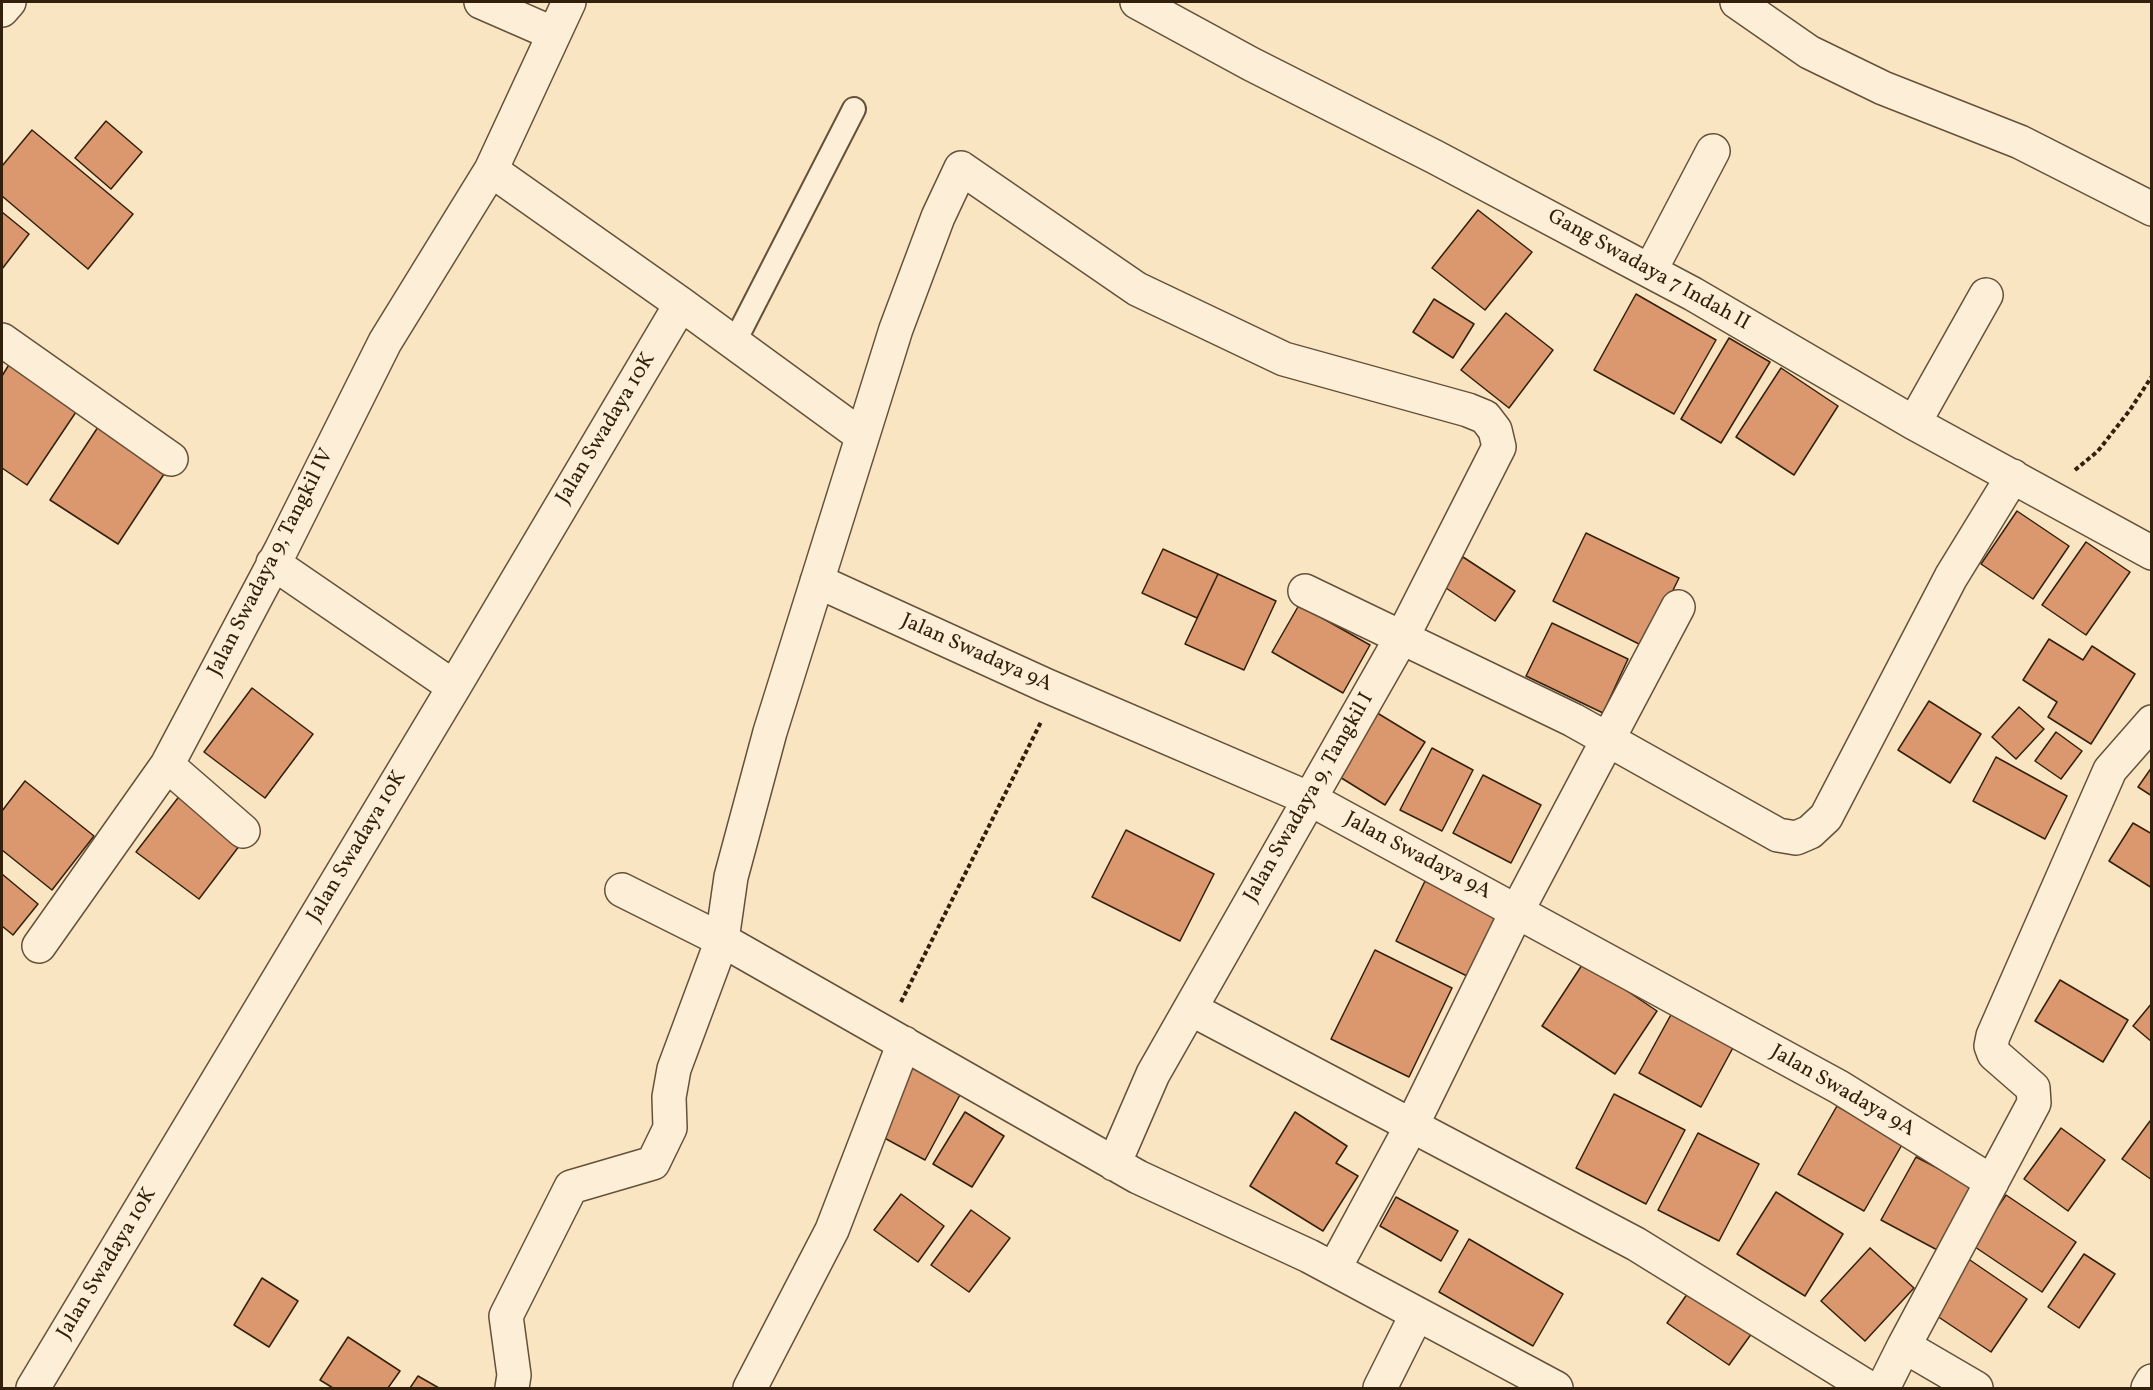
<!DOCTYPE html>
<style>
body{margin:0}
#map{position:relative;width:2153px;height:1390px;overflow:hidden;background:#fae5c2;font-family:Vollkorn,serif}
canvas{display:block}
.frame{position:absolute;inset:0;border:3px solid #33200c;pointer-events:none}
</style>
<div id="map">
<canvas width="2153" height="1390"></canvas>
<div class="frame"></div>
</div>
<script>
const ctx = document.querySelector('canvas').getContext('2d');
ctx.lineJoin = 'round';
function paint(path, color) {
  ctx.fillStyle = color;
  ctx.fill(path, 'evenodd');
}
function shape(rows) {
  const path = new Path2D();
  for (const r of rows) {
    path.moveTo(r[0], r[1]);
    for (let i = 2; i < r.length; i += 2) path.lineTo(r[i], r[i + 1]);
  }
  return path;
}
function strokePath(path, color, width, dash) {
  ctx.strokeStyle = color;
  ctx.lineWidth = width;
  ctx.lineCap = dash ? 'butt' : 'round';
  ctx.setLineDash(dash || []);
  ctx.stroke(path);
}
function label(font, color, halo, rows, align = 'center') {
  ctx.font = font + ' Vollkorn,serif';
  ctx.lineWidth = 5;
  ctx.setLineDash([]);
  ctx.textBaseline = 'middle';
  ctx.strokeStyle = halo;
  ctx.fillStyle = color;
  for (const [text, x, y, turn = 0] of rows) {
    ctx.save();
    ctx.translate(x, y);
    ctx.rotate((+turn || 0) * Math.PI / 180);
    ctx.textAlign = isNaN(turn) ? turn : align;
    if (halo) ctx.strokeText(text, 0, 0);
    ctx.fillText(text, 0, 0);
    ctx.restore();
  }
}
const building = shape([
 [106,121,142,152,111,189,75,158,106,121],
 [32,130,133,214,88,269,2,196,2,166,32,130],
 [1478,210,1532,252,1485,310,1432,268,1478,210],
 [2,212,29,234,2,269,2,212],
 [1636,294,1716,340,1674,414,1594,370,1636,294],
 [1434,299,1474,324,1453,358,1413,332,1434,299],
 [1506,313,1553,350,1509,408,1461,370,1506,313],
 [1729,338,1770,362,1721,443,1681,419,1729,338],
 [10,363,78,409,27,485,2,468,2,376,10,363],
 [1781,368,1838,406,1794,475,1736,437,1781,368],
 [100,424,168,468,118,544,50,500,100,424],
 [2017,511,2069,546,2033,599,1981,564,2017,511],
 [1586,533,1679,578,1645,647,1553,601,1586,533],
 [2086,542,2130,572,2086,635,2042,605,2086,542],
 [1163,549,1218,574,1197,618,1142,593,1163,549],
 [1463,557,1515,591,1495,621,1443,586,1463,557],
 [1218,574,1276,601,1244,670,1185,644,1218,574],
 [1299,605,1370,645,1343,693,1272,652,1299,605],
 [1552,623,1628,659,1603,713,1526,676,1552,623],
 [2049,639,2083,660,2092,646,2135,674,2091,744,2048,717,2057,702,2023,680,2049,639],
 [252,688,313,734,265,798,204,752,252,688],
 [1929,701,1981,734,1950,783,1898,750,1929,701],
 [2019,707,2044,729,2016,759,1992,737,2019,707],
 [1374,711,1425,742,1385,805,1335,774,1374,711],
 [2056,732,2082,751,2061,779,2035,761,2056,732],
 [1432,748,1473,770,1442,831,1400,810,1432,748],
 [1996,757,2067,796,2045,839,1973,801,1996,757],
 [2152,767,2152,796,2138,787,2152,767],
 [1483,775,1541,805,1511,863,1453,833,1483,775],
 [25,781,94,836,52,890,2,850,2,811,25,781],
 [181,794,243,841,199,899,136,852,181,794],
 [2133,823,2152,834,2152,888,2109,861,2133,823],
 [1126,830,1214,874,1180,941,1092,897,1126,830],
 [2,874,38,904,13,935,2,926,2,874],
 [1425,881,1497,917,1467,976,1396,941,1425,881],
 [1375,950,1452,988,1409,1077,1331,1039,1375,950],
 [1584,962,1657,1011,1615,1074,1542,1026,1584,962],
 [2060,980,2128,1020,2103,1062,2035,1021,2060,980],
 [2152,1003,2152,1042,2133,1026,2152,1003],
 [1673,1011,1735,1044,1701,1107,1639,1073,1673,1011],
 [913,1067,961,1093,925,1160,877,1134,913,1067],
 [1614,1094,1685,1130,1646,1204,1576,1168,1614,1094],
 [1837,1106,1903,1143,1864,1211,1798,1174,1837,1106],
 [965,1112,1004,1136,972,1187,933,1164,965,1112],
 [1295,1112,1347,1146,1336,1163,1358,1176,1323,1231,1250,1186,1295,1112],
 [2150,1121,2152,1122,2152,1180,2122,1159,2150,1121],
 [2061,1128,2105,1160,2068,1211,2024,1179,2061,1128],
 [1698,1133,1759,1164,1719,1241,1658,1210,1698,1133],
 [1916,1157,1976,1188,1941,1252,1881,1220,1916,1157],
 [1776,1192,1843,1234,1805,1296,1737,1254,1776,1192],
 [901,1194,944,1226,918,1262,874,1230,901,1194],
 [2006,1195,2076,1242,2042,1292,1972,1245,2006,1195],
 [1396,1197,1458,1231,1441,1261,1380,1226,1396,1197],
 [971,1210,1010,1238,969,1292,931,1265,971,1210],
 [1469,1239,1563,1294,1533,1346,1439,1292,1469,1239],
 [1870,1248,1914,1288,1865,1341,1821,1301,1870,1248],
 [2084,1254,2115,1274,2079,1328,2048,1307,2084,1254],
 [1967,1258,2027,1299,1991,1352,1931,1312,1967,1258],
 [262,1278,298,1301,269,1347,234,1325,262,1278],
 [1690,1290,1752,1333,1729,1365,1667,1323,1690,1290],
 [348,1337,400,1371,388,1388,333,1388,320,1380,348,1337],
 [418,1376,439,1388,410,1388,418,1376]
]);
const path = shape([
 [2075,470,2098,451,2130,410,2152,376],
 [901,1002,1041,722]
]);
const lane = shape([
 [734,343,854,109]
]);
const street = shape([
 [481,2,552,33],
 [1137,2,1251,64,1435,157,1693,294,1914,423,2152,553],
 [1737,2,1809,52,1883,88,2020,142,2152,209],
 [2,10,9,2],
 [491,170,681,304,862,436],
 [1650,271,1713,151],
 [2,340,171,459],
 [1914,423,1986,295],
 [273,563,454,687],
 [817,581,1045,685,1310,799,1839,1087,1992,1182],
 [1305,591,1573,720,1778,835,1796,838,1810,832,1826,817,1951,577,2013,476],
 [167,765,243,831],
 [622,890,722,940,1138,1177,1309,1256,1556,1388],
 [39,946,167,765,281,550,385,342,491,170,569,2],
 [1191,1009,1636,1244,1869,1388],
 [1334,1269,1412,1125,1517,911,1678,607],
 [1904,1346,1976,1388],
 [33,1388,454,687,681,304],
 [512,1388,514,1375,506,1316,571,1187,653,1163,670,1128,669,1097,674,1069,722,940,731,877,770,732,896,329,938,217,961,168,1137,289,1284,359,1468,410,1485,417,1495,430,1499,447,1407,628,1153,1074,1114,1164],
 [750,1388,832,1230,904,1043],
 [1380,1388,1417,1314],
 [1883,1388,1904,1346,2034,1103,2033,1088,1994,1054,1991,1046,1993,1036,2110,770,2152,722],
 [2148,1388,2152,1381]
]);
const streetNames = [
 ["Gang Swadaya 7 Indah II",1648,271,29],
 ["Jalan Swadaya 10K",607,429,-59],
 ["Jalan Swadaya 9, Tangkil IV",272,563,-63],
 ["Jalan Swadaya 9A",976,654,24],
 ["Jalan Swadaya 9, Tangkil I",1310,798,-60],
 ["Jalan Swadaya 10K",358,847,-59],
 ["Jalan Swadaya 9A",1417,857,28],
 ["Jalan Swadaya 9A",1842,1092,30],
 ["Jalan Swadaya 10K",108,1264,-59]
];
paint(building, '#db986f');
strokePath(building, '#33200c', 1.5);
strokePath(lane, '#65513a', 26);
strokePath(street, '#65513a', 36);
strokePath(path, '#33200c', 4, [4.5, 3]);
strokePath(lane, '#fceed7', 22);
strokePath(street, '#fceed7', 33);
label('21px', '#33200c', '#fceed7', streetNames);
</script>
